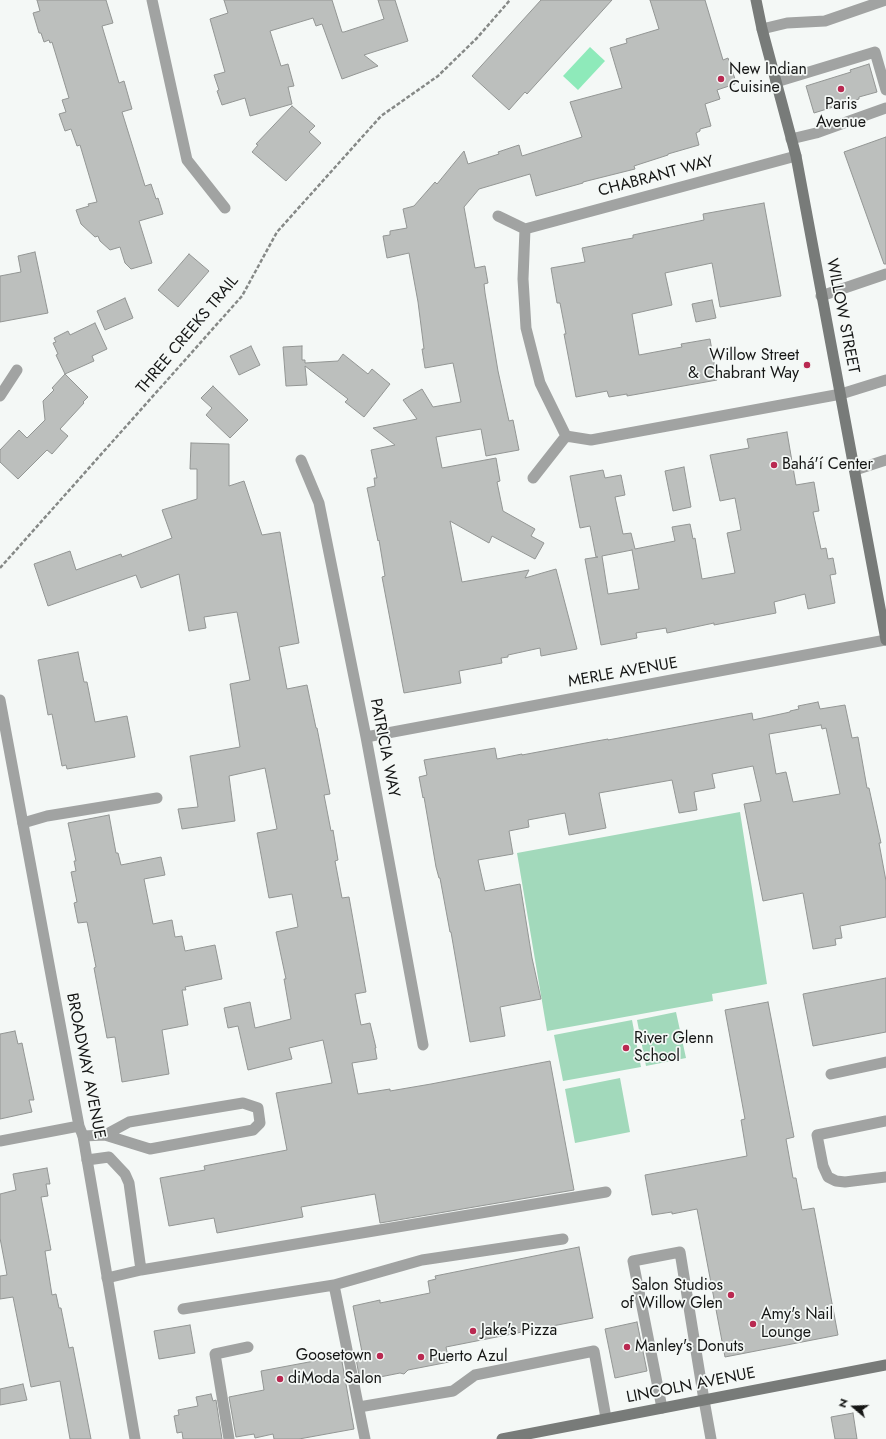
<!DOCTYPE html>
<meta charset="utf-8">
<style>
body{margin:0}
#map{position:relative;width:886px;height:1439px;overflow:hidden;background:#f4f8f6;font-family:Jost,sans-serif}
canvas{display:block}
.north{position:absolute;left:834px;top:1387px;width:40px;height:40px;-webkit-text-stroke:3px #f4f8f6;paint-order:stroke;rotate:289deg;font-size:11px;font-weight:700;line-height:16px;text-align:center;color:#151615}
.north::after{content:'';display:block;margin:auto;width:14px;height:18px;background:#151615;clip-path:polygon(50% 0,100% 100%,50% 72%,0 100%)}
</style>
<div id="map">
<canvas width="886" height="1439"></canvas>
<div class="north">N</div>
</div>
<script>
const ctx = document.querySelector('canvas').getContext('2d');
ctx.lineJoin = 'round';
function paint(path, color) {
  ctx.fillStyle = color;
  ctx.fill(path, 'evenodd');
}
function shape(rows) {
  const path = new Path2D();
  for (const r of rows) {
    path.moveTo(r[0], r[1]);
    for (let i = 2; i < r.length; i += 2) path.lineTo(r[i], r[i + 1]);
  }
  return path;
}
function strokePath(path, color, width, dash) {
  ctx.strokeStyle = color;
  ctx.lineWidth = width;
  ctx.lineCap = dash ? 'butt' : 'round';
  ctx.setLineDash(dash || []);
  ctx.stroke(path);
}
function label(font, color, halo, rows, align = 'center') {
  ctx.font = font + ' Jost,sans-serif';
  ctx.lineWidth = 3.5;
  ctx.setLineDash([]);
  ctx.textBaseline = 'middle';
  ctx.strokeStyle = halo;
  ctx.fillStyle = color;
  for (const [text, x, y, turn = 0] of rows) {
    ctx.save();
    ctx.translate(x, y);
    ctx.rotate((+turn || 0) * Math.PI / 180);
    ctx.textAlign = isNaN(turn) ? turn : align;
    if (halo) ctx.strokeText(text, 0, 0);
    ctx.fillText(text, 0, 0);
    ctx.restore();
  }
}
const green = shape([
 [740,812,767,984,712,994,713,1001,547,1031,517,853],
 [676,1012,686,1058,646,1066,637,1020],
 [632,1020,641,1067,563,1081,554,1035],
 [620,1078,630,1132,575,1143,565,1089]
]);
const water = shape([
 [590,47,605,61,578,90,563,76]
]);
const building = shape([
 [37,0,106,0,113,23,102,26,119,83,124,81,132,109,122,112,145,186,151,184,156,199,158,198,163,214,139,221,152,263,131,269,125,263,120,247,110,250,100,241,98,236,95,237,81,224,76,210,89,206,88,204,97,202,80,145,77,146,71,129,65,131,59,114,66,112,62,100,69,98,52,42,50,43,49,40,44,42,41,33,39,33,33,13,40,11,37,0],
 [224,0,332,0,342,32,344,32,384,19,378,0,395,0,408,41,364,55,378,66,342,79,322,24,316,26,313,18,270,31,281,66,288,64,294,86,288,87,292,104,250,116,245,98,222,105,217,91,219,90,214,75,225,72,210,19,228,13,224,0],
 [541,0,612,0,527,94,525,92,509,110,472,76,541,0],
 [650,0,705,0,723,60,728,58,735,79,734,80,735,84,717,90,720,99,705,104,711,126,700,129,700,131,696,133,699,145,668,154,668,155,634,166,635,169,583,182,583,183,536,196,530,174,479,189,464,207,475,268,485,266,488,283,484,284,485,293,498,371,509,421,513,420,519,450,486,456,481,429,436,437,442,468,496,458,500,481,497,482,503,511,535,529,531,536,544,543,535,559,492,536,489,543,450,521,462,582,529,570,525,578,556,569,577,649,541,656,540,648,508,655,508,657,501,658,502,663,459,671,461,683,404,693,382,577,385,576,379,540,378,541,367,488,375,486,374,478,377,478,371,450,395,445,373,428,417,419,403,400,422,389,433,407,461,402,453,363,425,368,422,349,424,349,418,302,409,253,387,258,383,236,390,235,390,231,407,228,403,209,414,206,435,182,437,184,464,151,468,164,499,154,498,152,519,145,522,156,582,137,570,102,622,88,610,48,627,43,626,39,659,29,650,0],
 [869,64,877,92,859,97,859,99,814,113,806,86,851,72,850,70,869,64],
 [292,106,315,126,309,132,321,143,286,181,252,152,258,145,256,144,292,106],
 [886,137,886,264,884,264,844,152,886,137],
 [764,203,781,296,720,307,712,263,665,273,672,305,632,314,639,355,682,347,681,344,710,339,717,380,627,396,627,394,609,397,607,391,576,397,564,334,566,334,560,303,557,303,551,268,585,262,582,248,622,240,633,238,633,235,704,220,703,214,764,203],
 [35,252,48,313,0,322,0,276,21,272,18,256,35,252],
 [189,254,209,271,178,307,158,290,189,254],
 [125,298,133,318,105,330,97,311,125,298],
 [712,300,716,318,696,322,692,304,712,300],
 [95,323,107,349,92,356,94,361,65,374,56,355,58,354,53,343,56,342,54,338,68,331,70,335,95,323],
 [251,346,260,365,239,375,230,356,251,346],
 [302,346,302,360,305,360,305,363,338,361,343,354,368,374,372,369,390,384,364,417,345,402,348,399,305,366,307,385,286,386,283,347,302,346],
 [65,374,88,397,83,402,84,403,60,429,68,436,52,454,47,450,18,479,0,462,0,450,19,430,27,438,45,420,43,401,54,390,52,388,65,374],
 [213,386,248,420,230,438,206,415,212,408,201,398,213,386],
 [787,432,796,485,814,482,819,511,813,512,821,549,826,548,828,559,833,558,836,574,830,575,835,603,808,609,805,594,774,602,776,613,714,625,714,623,667,633,666,628,636,633,637,638,601,645,585,559,598,557,596,557,590,526,580,528,570,476,603,470,605,478,621,475,625,495,615,497,623,534,631,533,635,549,675,541,672,527,690,524,693,539,695,538,702,579,735,573,727,533,741,530,735,498,720,501,710,455,749,448,747,439,787,432],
 [632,550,639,589,608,594,602,556,632,550],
 [191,443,229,444,229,486,244,481,262,535,280,532,299,643,279,647,287,689,307,685,316,728,317,728,330,794,324,795,331,831,333,830,338,860,335,861,342,898,349,897,366,992,355,994,361,1025,370,1023,376,1048,375,1048,377,1059,352,1063,358,1094,390,1089,390,1091,431,1084,550,1061,574,1190,380,1223,375,1194,301,1207,303,1217,217,1233,214,1218,169,1226,160,1178,205,1170,204,1166,287,1150,276,1093,332,1083,323,1040,289,1048,292,1059,248,1070,238,1026,228,1028,224,1008,250,1002,255,1028,291,1019,284,979,286,979,276,932,298,927,292,894,269,898,257,833,277,829,265,768,229,776,235,821,182,829,178,809,198,807,190,756,240,747,230,684,250,680,237,612,204,617,206,628,189,631,179,574,141,588,136,575,48,606,34,564,70,551,76,570,121,554,122,557,172,538,162,510,197,499,197,469,190,469,191,443],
 [684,467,691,507,673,511,665,471,684,467],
 [78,652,84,682,87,682,95,722,127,716,135,757,67,769,66,765,62,766,52,714,48,715,38,660,78,652],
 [818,702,820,709,845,705,852,738,858,737,867,788,869,788,881,843,879,843,886,881,886,917,840,926,842,938,835,939,836,945,813,949,803,893,763,901,744,804,761,801,753,766,712,774,715,788,694,792,697,810,679,813,672,780,599,793,606,828,569,835,565,813,528,820,529,827,509,831,513,854,478,860,485,891,520,884,532,958,541,999,500,1007,505,1036,470,1042,451,932,450,932,440,878,439,878,436,867,424,797,423,798,419,777,427,775,424,760,495,748,497,759,522,754,522,755,591,742,608,739,608,740,752,713,753,720,790,712,790,711,799,709,798,706,818,702],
 [821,725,822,729,826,728,840,794,793,802,786,772,776,774,769,734,821,725],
 [109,815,116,853,118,853,121,865,161,857,165,875,144,879,153,924,172,920,175,937,182,936,185,951,215,945,222,979,185,987,186,990,182,990,188,1025,162,1030,169,1074,122,1082,115,1037,107,1038,94,968,96,967,87,922,78,923,74,903,77,902,71,872,76,871,74,861,76,861,68,823,109,815],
 [886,978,886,1032,813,1046,803,994,886,978],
 [768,1002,794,1137,786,1139,793,1178,796,1178,802,1210,814,1208,838,1335,725,1357,697,1209,672,1214,672,1212,652,1215,645,1175,747,1156,741,1120,745,1119,725,1010,768,1002],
 [15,1031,18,1044,22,1043,24,1053,34,1100,29,1100,32,1112,0,1119,0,1034,15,1031],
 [47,1168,50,1184,46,1184,48,1196,41,1197,51,1250,45,1251,52,1295,56,1294,59,1308,61,1308,69,1348,73,1347,91,1439,70,1439,60,1381,31,1387,13,1297,0,1299,0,1276,7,1275,0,1238,0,1194,16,1190,13,1174,47,1168],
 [579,1247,593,1318,446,1347,449,1362,408,1370,404,1374,400,1373,360,1381,355,1353,362,1352,353,1306,380,1300,380,1303,430,1293,428,1281,436,1279,435,1276,579,1247],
 [637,1322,647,1371,615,1378,605,1329,637,1322],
 [190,1325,195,1353,159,1359,154,1331,190,1325],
 [341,1356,354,1429,299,1439,274,1439,273,1434,255,1438,254,1434,236,1437,229,1397,264,1390,261,1371,341,1356],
 [23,1384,27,1400,0,1405,0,1389,23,1384],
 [211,1394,213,1401,216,1400,222,1439,183,1439,182,1432,177,1433,174,1416,179,1415,178,1410,198,1406,196,1397,211,1394],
 [853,1413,857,1439,835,1439,831,1417,853,1413]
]);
const path = shape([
 [0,568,242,296,277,232,381,116,438,76,477,38,510,0]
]);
const service = shape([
 [762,29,787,23,825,21,886,0],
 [776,82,875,52,886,90],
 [821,296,886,274],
 [841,394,886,380],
 [23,823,47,816,157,798],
 [831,1074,886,1062],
 [886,1121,817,1135,823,1166,828,1177,836,1181,845,1182,886,1177],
 [83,1136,105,1135,150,1149,253,1130,260,1123,258,1108,243,1103,129,1122,105,1135],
 [87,1160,109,1157,125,1174,129,1183,141,1270],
 [107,1278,141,1270,606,1192],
 [183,1309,334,1285],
 [359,1407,453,1391,475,1375,594,1351,606,1418],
 [662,1408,633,1261,680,1252,704,1400],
 [229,1439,215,1354,248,1347],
 [365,1439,334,1285,422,1260,563,1239]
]);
const minor = shape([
 [152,0,187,160,225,208],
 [791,139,816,133,886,108],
 [498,216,525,229,796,156],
 [525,229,523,279,526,328,540,383,566,436],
 [0,396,17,370],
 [566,436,591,440,841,394],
 [301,460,319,503,366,737,423,1045],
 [855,470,886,460],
 [533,478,566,436],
 [0,700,79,1126,83,1136,135,1439],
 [366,737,886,640],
 [0,1141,79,1126],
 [704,1400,711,1439]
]);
const secondary = shape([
 [756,0,762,29,796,156,886,640],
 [502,1439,886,1365]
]);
const markers = [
 [721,79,4,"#b92951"],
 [841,89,4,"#b92951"],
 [807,365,4,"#b92951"],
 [774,465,4,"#b92951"],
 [626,1048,4,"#b92951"],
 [731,1295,4,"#b92951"],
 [753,1324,4,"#b92951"],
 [473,1331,4,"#b92951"],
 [627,1347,4,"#b92951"],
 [380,1356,4,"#b92951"],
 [421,1357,4,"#b92951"],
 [280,1379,4,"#b92951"]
];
const poiNames = [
 ["New Indian",729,70],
 ["Cuisine",729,88],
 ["Paris",841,105,"center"],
 ["Avenue",841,123,"center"],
 ["Willow Street",799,356,"right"],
 ["& Chabrant Way",799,374,"right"],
 ["Bahá'í Center",782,465],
 ["River Glenn",634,1039],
 ["School",634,1057],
 ["Salon Studios",723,1286,"right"],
 ["of Willow Glen",723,1304,"right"],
 ["Amy's Nail",761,1315],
 ["Lounge",761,1333],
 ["Jake's Pizza",481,1331],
 ["Manley's Donuts",635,1347],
 ["Goosetown",372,1356,"right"],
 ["Puerto Azul",429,1357],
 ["diModa Salon",288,1379]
];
const streetNames = [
 ["CHABRANT WAY",656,177,-15],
 ["WILLOW STREET",842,316,79],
 ["THREE CREEKS TRAIL",188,335,-50],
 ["MERLE AVENUE",623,673,-10],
 ["PATRICIA WAY",384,748,79],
 ["BROADWAY AVENUE",85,1066,79],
 ["LINCOLN AVENUE",691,1386,-11]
];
paint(green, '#a2d9bb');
paint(water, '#8eeaba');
paint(building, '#bcbfbd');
strokePath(building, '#939694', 1);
strokePath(path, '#868987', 2.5, [4, 2]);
strokePath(service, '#a1a3a2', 11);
strokePath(minor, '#a1a3a2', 11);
strokePath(secondary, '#787b79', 11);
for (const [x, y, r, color] of markers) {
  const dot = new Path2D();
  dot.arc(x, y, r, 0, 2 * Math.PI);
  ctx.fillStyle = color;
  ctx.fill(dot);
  strokePath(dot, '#f4f8f6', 1.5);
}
label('16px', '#151615', '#f4f8f6', poiNames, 'left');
label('16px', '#151615', '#f4f8f6', streetNames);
</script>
